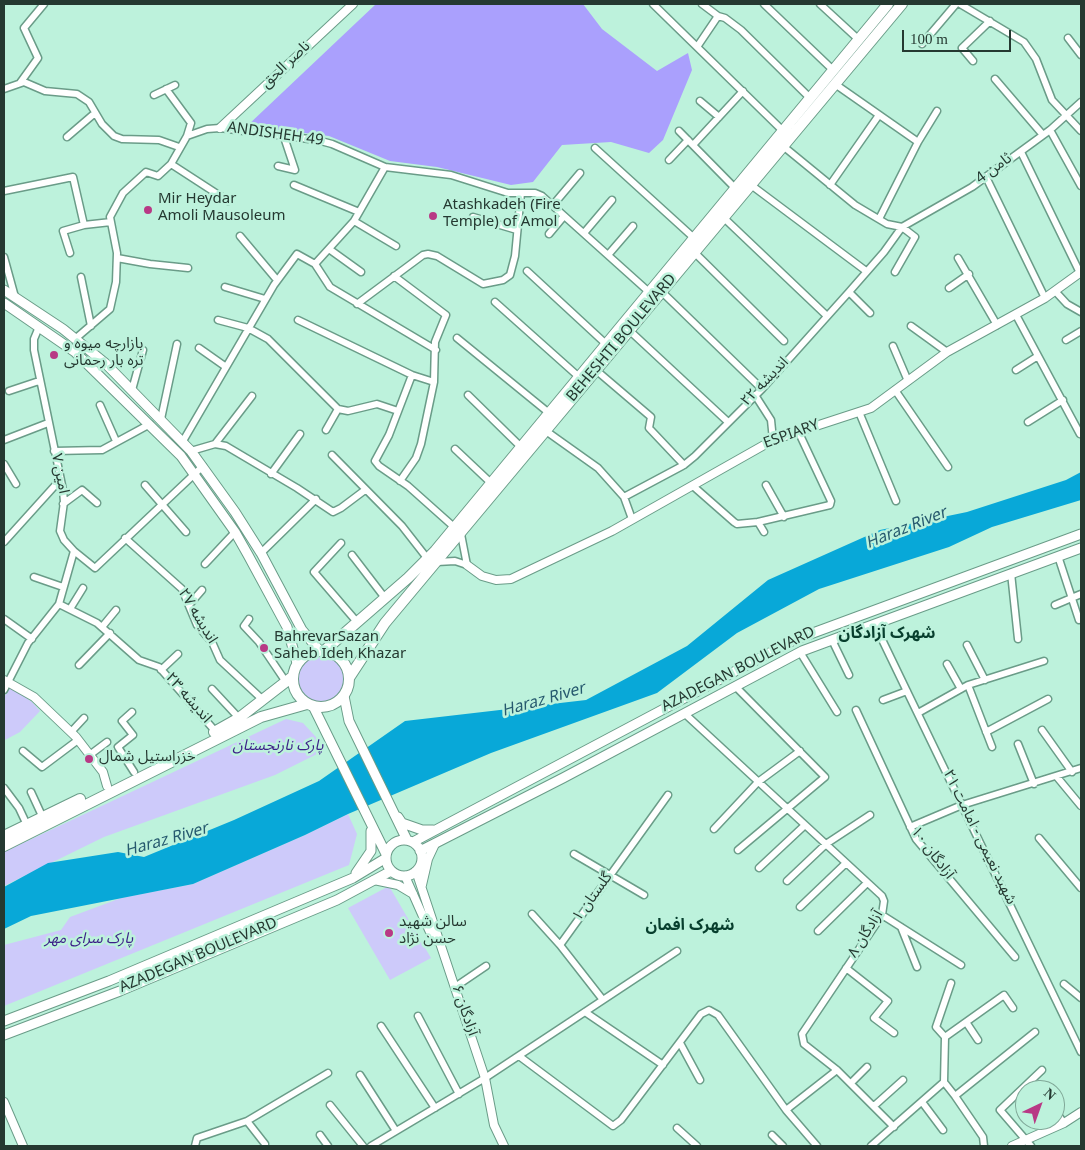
<!DOCTYPE html>
<meta charset="utf-8">
<style>
body{margin:0}
#map{position:relative;width:1085px;height:1150px;overflow:hidden;background:#bdf2dc;font-family:Georgia,serif}
canvas{display:block}
.frame{position:absolute;inset:0;border:5px solid #253931;pointer-events:none}
.north{position:absolute;left:1015px;top:1080px;width:50px;height:50px;box-sizing:border-box;background:#bdf2dc;border:1px solid #80a898;border-radius:50%;rotate:42deg;font-size:14px;font-weight:700;line-height:20px;text-align:center;color:#253931}
.north::after{content:'';display:block;margin:auto;width:18px;height:22px;background:#b83985;clip-path:polygon(50% 0,100% 100%,50% 72%,0 100%)}
.scale{position:absolute;left:902px;top:30px;width:109px;height:22px;box-sizing:border-box;border:2px solid #253931;border-top:0;padding-left:6px;font-size:15px;line-height:18px;white-space:nowrap;color:#253931;-webkit-text-stroke:4px #bdf2dc;paint-order:stroke}
</style>
<div id="map">
<canvas width="1085" height="1150"></canvas>
<div class="frame"></div>
<div class="north">N</div>
<div class="scale">100 m</div>
</div>
<script>
const ctx = document.querySelector('canvas').getContext('2d');
ctx.lineJoin = 'round';
function paint(path, color) {
  ctx.fillStyle = color;
  ctx.fill(path, 'evenodd');
}
function shape(rows) {
  const path = new Path2D();
  for (const r of rows) {
    if (r.length === 3) {
      path.moveTo(r[0] + r[2], r[1]);
      path.arc(r[0], r[1], r[2], 0, 2 * Math.PI);
      continue;
    }
    path.moveTo(r[0], r[1]);
    for (let i = 2; i < r.length; i += 2) path.lineTo(r[i], r[i + 1]);
  }
  return path;
}
function strokePath(path, color, width, dash) {
  ctx.strokeStyle = color;
  ctx.lineWidth = width;
  ctx.lineCap = dash ? 'butt' : 'round';
  ctx.setLineDash(dash || []);
  ctx.stroke(path);
}
function label(font, color, halo, rows, align = 'center') {
  ctx.font = font + ' Georgia,"Noto Sans Arabic",serif';
  ctx.lineWidth = 5;
  ctx.setLineDash([]);
  ctx.textBaseline = 'middle';
  ctx.strokeStyle = halo;
  ctx.fillStyle = color;
  for (const [text, x, y, turn = 0] of rows) {
    ctx.save();
    ctx.translate(x, y);
    ctx.rotate((+turn || 0) * Math.PI / 180);
    ctx.textAlign = isNaN(turn) ? turn : align;
    if (halo) ctx.strokeText(text, 0, 0);
    ctx.fillText(text, 0, 0);
    ctx.restore();
  }
}
const green = shape([
 [321,679,28],
 [11,687,32,702,40,711,20,732,5,740,4,697],
 [286,719,303,723,316,737,323,751,275,775,104,837,4,886,4,852],
 [348,814,357,834,349,865,4,1006,4,945,61,930,70,917,121,898,193,884,305,835],
 [389,886,431,958,390,980,348,908]
]);
const forest = shape([
 [376,4,583,4,602,29,657,71,688,53,692,70,663,140,649,153,611,142,562,145,533,182,511,185,437,167,390,161,329,136,247,126]
]);
const water = shape([
 [1081,472,1081,500,992,527,949,547,819,589,737,633,657,693,491,753,348,814,305,835,193,884,31,916,4,929,4,887,48,863,118,852,144,857,234,820,319,781,405,721,586,700,687,646,768,580,880,530,967,512,1066,480]
]);
const minor = shape([
 [653,4,783,131],
 [702,4,718,16],
 [764,4,833,70],
 [820,4,858,39],
 [960,4,1024,42,1036,59,1052,100,1081,131],
 [1068,38,1081,55],
 [922,44,956,4],
 [697,47,718,16,725,18,741,30,810,98],
 [973,61,962,48,990,21],
 [995,79,1043,135],
 [20,83,38,58,24,28,44,4],
 [835,84,918,142,879,219],
 [4,89,24,82,45,91,77,94,89,102,102,124,114,136,122,139,159,140,179,147],
 [166,89,191,123,187,136],
 [154,95,175,85],
 [700,101,719,117],
 [1050,130,1081,186],
 [679,131,735,188],
 [67,137,95,113],
 [918,142,937,111],
 [693,145,743,91],
 [783,146,855,205,887,224,902,227,915,237,895,272],
 [595,148,694,238],
 [1021,152,1080,273],
 [669,160,688,140],
 [171,164,228,201],
 [278,166,295,170,284,137],
 [986,177,1045,298],
 [294,185,359,212],
 [751,185,866,271],
 [830,185,879,115],
 [4,191,73,177,84,225,63,231,70,253],
 [553,205,580,173],
 [473,217,517,230],
 [724,218,827,316],
 [354,221,396,246],
 [84,225,111,222],
 [584,233,612,200],
 [549,234,564,216],
 [240,236,277,280],
 [329,249,361,272],
 [695,253,784,341],
 [608,255,633,226],
 [4,257,15,297],
 [117,258,150,264,188,268],
 [958,258,997,325],
 [315,264,330,287,436,350],
 [315,264,354,221,385,167],
 [527,271,606,344],
 [394,276,446,315,435,342,434,382,421,444,416,458,400,481],
 [81,277,91,326],
 [225,287,265,299],
 [949,288,969,274],
 [1055,291,1067,304,1081,312],
 [662,292,762,389],
 [849,292,870,313],
 [495,302,579,377],
 [357,304,423,255,428,254,437,256,483,284,503,280,510,275,515,256,521,193],
 [1016,315,1080,434],
 [218,320,248,328,268,339,338,409,348,411,377,404,398,411],
 [298,320,412,375,434,382],
 [911,326,947,352],
 [630,331,728,422],
 [457,338,549,413],
 [75,339,110,309,116,282,117,253,110,217,123,193,146,172,158,176,171,164,187,136,207,129,220,128,317,140,332,144,385,167,451,175,508,193,535,193,542,196,649,292],
 [1066,340,1081,331],
 [893,346,908,381],
 [199,348,226,367],
 [1016,370,1038,356],
 [597,371,651,417,649,428,684,465],
 [412,375,389,435,375,461,379,466,408,486,454,527],
 [132,390,143,350],
 [895,390,948,467],
 [9,391,39,381],
 [468,395,521,447],
 [755,395,771,420,773,440],
 [100,405,116,441],
 [859,412,896,501],
 [161,419,177,344],
 [1028,422,1063,400],
 [326,430,338,409],
 [546,431,598,468,624,497],
 [4,440,48,423],
 [183,441,274,285,297,254,315,264],
 [215,444,252,396],
 [455,449,491,483],
 [54,451,102,450,150,424],
 [191,451,215,444,226,446,297,488,333,512,341,508,365,490],
 [332,455,402,526,427,558],
 [4,464,16,484],
 [271,474,300,434],
 [145,485,186,532],
 [766,485,784,517],
 [693,486,734,522,737,524,758,522,764,532],
 [63,504,82,490,97,503],
 [632,519,624,497,684,465,695,456,762,389,849,292,884,252,902,227,972,187,1050,130,1081,102],
 [758,522,830,505,831,501,799,433],
 [461,534,467,565],
 [125,538,182,589,197,625,212,642,220,660,263,700],
 [4,542,60,480],
 [341,543,314,572,357,622],
 [74,551,95,568,203,466],
 [261,553,316,499],
 [352,555,385,598],
 [1058,556,1079,620],
 [437,562,455,561,467,565],
 [205,564,235,532],
 [1011,573,1018,639],
 [34,577,63,587],
 [59,604,97,623,139,660,159,667,216,732],
 [189,605,202,590],
 [1055,605,1081,594],
 [70,609,83,588],
 [4,619,32,639],
 [249,619,244,626,259,642,286,682],
 [875,625,1081,1052],
 [102,627,116,610],
 [832,640,849,675],
 [967,645,985,680],
 [800,652,837,712],
 [947,664,961,689],
 [79,665,110,633],
 [161,670,178,654],
 [968,685,992,747],
 [735,686,825,777,738,850],
 [212,689,239,718],
 [4,690,28,643,59,604,74,551,64,540,60,531,64,502,63,490,34,350,34,339,39,327],
 [883,700,907,691],
 [856,710,916,839,1015,957],
 [132,712,122,721,133,735,118,747,134,772],
 [684,713,882,896,884,901,882,915,802,1034,804,1044,837,1070,786,1110,817,1146],
 [918,713,968,685,1044,661],
 [1042,730,1072,772],
 [71,732,84,718],
 [986,732,1048,699],
 [1018,744,1034,784],
 [23,751,42,767,78,740],
 [91,754,107,742],
 [1057,777,1081,806],
 [4,788,19,808,27,825],
 [31,792,43,818],
 [910,827,962,805,1081,768],
 [714,829,758,782,800,751],
 [1039,838,1081,888],
 [574,854,644,895],
 [759,868,805,825],
 [787,881,826,844,870,815],
 [800,907,846,863],
 [532,914,560,945],
 [882,915,961,965],
 [901,927,917,967],
 [818,931,867,883],
 [846,968,888,1001,874,1018,894,1033],
 [1064,984,1081,998],
 [455,987,486,966],
 [603,1000,560,945,668,795],
 [585,1012,663,1065],
 [418,1016,459,1094],
 [966,1022,978,1040],
 [381,1026,435,1108],
 [945,1037,1004,995,1013,1008],
 [680,1043,700,1080],
 [519,1056,613,1126,621,1120,701,1014,709,1010,718,1015,786,1110],
 [837,1070,894,1127],
 [360,1075,396,1131],
 [944,1082,955,1096,1035,1032],
 [944,1082,945,1037,936,1027,951,983],
 [851,1083,867,1067],
 [955,1096,983,1137,984,1146],
 [922,1102,943,1130],
 [330,1105,363,1146],
 [874,1106,903,1080],
 [1055,1111,1064,1123],
 [247,1121,265,1144],
 [677,1128,697,1146],
 [320,1135,328,1146],
 [772,1135,783,1146],
 [195,1146,197,1138,247,1121,328,1073],
 [371,1146,485,1078,677,951],
 [871,1146,944,1082],
 [1031,1146,1000,1110,1042,1070]
]);
const tertiary = shape([
 [220,128,353,4],
 [467,565,482,576,496,580,511,579,612,531,773,440,871,408,947,352,1045,298,1081,272],
 [4,680,34,697,76,737,103,772,107,786],
 [416,871,485,1078,494,1125,504,1146],
 [405,876,429,930,436,941],
 [374,880,398,885,413,894],
 [422,885,428,859,435,844],
 [4,1102,23,1146],
 [1012,1146,1064,1123,1081,1112]
]);
const secondary = shape([
 [4,290,63,329,105,363,191,451,235,512,261,553,302,630,319,650],
 [4,303,75,352,181,456,235,532,248,555,287,627,297,663],
 [344,696,349,721,407,840],
 [313,706,386,854],
 [398,817,402,823,422,830,433,830],
 [404,858,18],
 [413,842,794,640,1081,534],
 [420,851,563,778,802,651,1081,548],
 [356,873,371,851,371,831],
 [4,1021,109,981,353,878,386,858],
 [4,1035,120,991,337,900,391,871]
]);
const primary = shape([
 [321,679,28],
 [324,651,408,578,435,551,888,4],
 [349,678,385,623,902,4],
 [214,732,239,718,292,677],
 [4,836,80,799],
 [4,846,261,717,307,704]
]);
const markers = [
 [148,210,5,"#b83985"],
 [433,216,5,"#b83985"],
 [54,355,5,"#b83985"],
 [264,648,5,"#b83985"],
 [89,759,5,"#b83985"],
 [389,933,5,"#b83985"]
];
const streetNames = [
 ["ناصر الحق",287,66,-43],
 ["ANDISHEH 49",275,136,8],
 ["ثامن 4",995,170,-36],
 ["BEHESHTI BOULEVARD",623,339,-50],
 ["اندیشه ۲۲",766,383,-46],
 ["ESPIARY",792,436,-20],
 ["امین ۷",58,474,79],
 ["اندیشه ۲۷",196,617,59],
 ["AZADEGAN BOULEVARD",739,671,-27],
 ["اندیشه ۲۳",187,699,49],
 ["شهید نعیمی - امامت ۲۱",978,838,64],
 ["آزادگان ۱۰",931,854,53],
 ["گلستان ۱",594,898,-54],
 ["آزادگان ۸",867,935,-58],
 ["AZADEGAN BOULEVARD",199,957,-23],
 ["آزادگان ۶",463,1011,71]
];
const poiNames = [
 ["Mir Heydar",158,201],
 ["Amoli Mausoleum",158,218],
 ["Atashkadeh (Fire",443,207],
 ["Temple) of Amol",443,224],
 ["بازارچه میوه و",64,346],
 ["تره بار رحمانی",64,363],
 ["BahrevarSazan",274,639],
 ["Saheb Ideh Khazar",274,656],
 ["خزراستیل شمال",99,759],
 ["سالن شهید",399,924],
 ["حسن نژاد",399,941]
];
const parkNames = [
 ["پارک نارنجستان",278,748],
 ["پارک سرای مهر",89,941]
];
const waterNames = [
 ["Haraz River",907,530,-22],
 ["Haraz River",544,702,-16],
 ["Haraz River",167,842,-16]
];
const neighbourhoodNames = [
 ["شهرک آزادگان",887,636],
 ["شهرک افمان",690,928]
];
paint(green, '#cdcafa');
paint(forest, '#aaa0fd');
paint(water, '#08a8d8');
strokePath(minor, '#6a9c88', 9);
strokePath(tertiary, '#6a9c88', 10);
strokePath(secondary, '#6a9c88', 11);
strokePath(primary, '#6a9c88', 12);
strokePath(minor, '#fff', 6);
strokePath(tertiary, '#fff', 8);
strokePath(secondary, '#fff', 9);
strokePath(primary, '#fff', 10);
for (const [x, y, r, color] of markers) {
  const dot = new Path2D();
  dot.arc(x, y, r, 0, 2 * Math.PI);
  ctx.fillStyle = color;
  ctx.fill(dot);
  strokePath(dot, '#bdf2dc', 2);
}
label('15px', '#253931', '#bdf2dc', streetNames);
label('15px', '#253931', '#bdf2dc', poiNames, 'left');
label('italic 15px', '#3b1e87', '#bdf2dc', parkNames);
label('italic 16px', '#26596e', '#bdf2dc', waterNames);
label('bold 16px', '#073e2d', '#bdf2dc', neighbourhoodNames);
</script>
